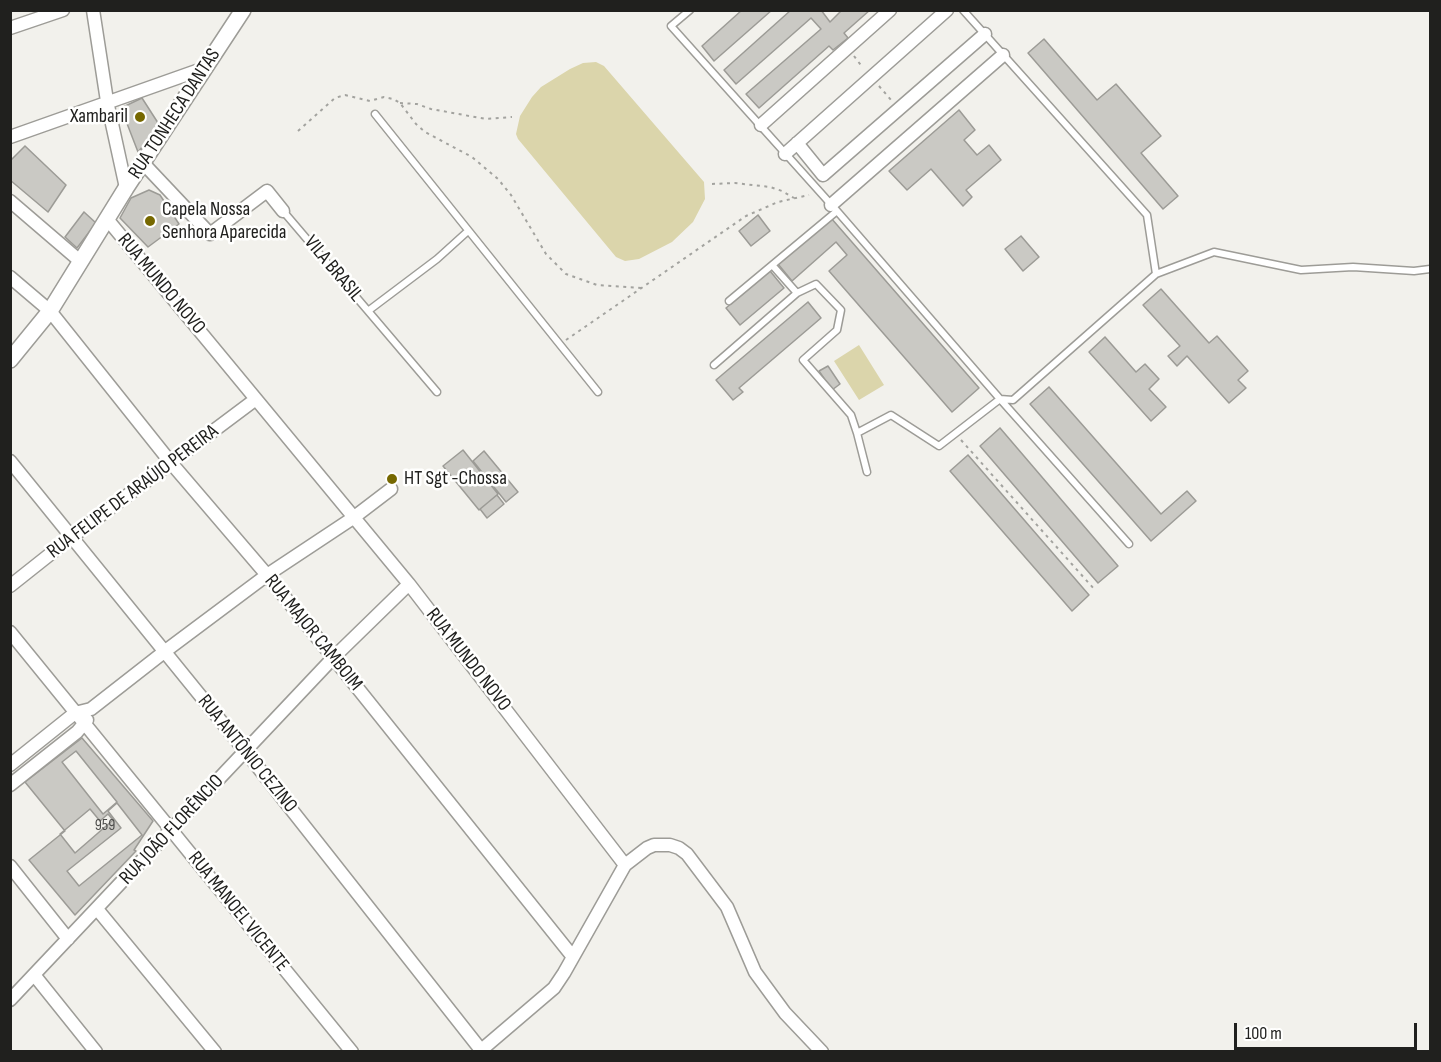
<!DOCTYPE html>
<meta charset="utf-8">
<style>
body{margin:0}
#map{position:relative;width:1441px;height:1062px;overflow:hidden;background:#f2f1ec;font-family:"Sofia Sans Condensed",sans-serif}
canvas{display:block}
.frame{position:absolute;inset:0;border:12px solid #20201e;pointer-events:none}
.scale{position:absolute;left:1234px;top:1023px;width:183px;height:27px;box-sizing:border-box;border:3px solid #20201e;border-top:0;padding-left:8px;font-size:18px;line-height:21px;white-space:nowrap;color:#20201e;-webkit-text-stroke:4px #fffffe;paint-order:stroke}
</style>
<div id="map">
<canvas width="1441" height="1062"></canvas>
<div class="frame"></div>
<div class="scale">100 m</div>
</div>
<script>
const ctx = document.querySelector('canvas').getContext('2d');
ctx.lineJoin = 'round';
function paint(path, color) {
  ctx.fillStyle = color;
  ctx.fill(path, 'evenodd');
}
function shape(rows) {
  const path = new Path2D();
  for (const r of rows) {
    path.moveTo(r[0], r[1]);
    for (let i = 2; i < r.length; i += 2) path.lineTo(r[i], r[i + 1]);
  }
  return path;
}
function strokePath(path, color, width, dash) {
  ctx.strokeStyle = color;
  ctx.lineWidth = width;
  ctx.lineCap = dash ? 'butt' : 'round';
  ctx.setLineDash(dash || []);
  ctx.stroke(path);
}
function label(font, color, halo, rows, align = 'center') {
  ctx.font = font + ' "Sofia Sans Condensed",sans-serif';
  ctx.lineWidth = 5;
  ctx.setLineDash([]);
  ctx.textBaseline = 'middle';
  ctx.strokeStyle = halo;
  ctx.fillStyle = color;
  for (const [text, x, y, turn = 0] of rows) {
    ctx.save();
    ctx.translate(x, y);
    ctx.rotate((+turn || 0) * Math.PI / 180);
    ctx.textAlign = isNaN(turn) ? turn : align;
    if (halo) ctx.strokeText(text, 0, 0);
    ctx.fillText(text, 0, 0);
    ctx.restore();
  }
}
const green = shape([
 [596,62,604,66,704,182,705,199,693,222,672,242,639,259,625,261,616,257,518,139,516,134,520,116,532,97,541,87,570,69,583,63],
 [859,345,884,385,859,400,834,361]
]);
const building = shape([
 [742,10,772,10,714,61,702,46,742,10],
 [791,10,821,10,830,22,842,10,870,10,844,33,848,38,833,50,829,46,759,108,746,94,821,29,811,18,736,84,724,70,791,10],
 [1044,39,1097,100,1116,84,1161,136,1141,153,1178,196,1163,209,1028,53,1044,39],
 [142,98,160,126,138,152,121,108,142,98],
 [959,110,975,130,964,140,977,155,989,145,1001,160,966,190,972,197,963,206,931,169,907,190,889,171,959,110],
 [25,146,66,185,48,212,10,180,10,161,25,146],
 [149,190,160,195,179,224,148,247,120,218,131,198,149,190],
 [84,212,96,223,77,248,65,237,84,212],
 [758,215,770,231,751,246,739,231,758,215],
 [831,218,979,388,952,412,829,271,847,255,836,242,792,281,778,264,831,218],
 [1021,236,1039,257,1023,271,1005,249,1021,236],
 [770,271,784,288,740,325,726,308,770,271],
 [1161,289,1209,343,1217,336,1248,371,1238,380,1246,388,1229,403,1187,356,1177,366,1168,356,1180,346,1143,305,1161,289],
 [808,302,821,318,739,388,743,392,733,400,716,380,808,302],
 [1105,337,1136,372,1145,364,1159,379,1149,389,1166,407,1151,421,1089,352,1105,337],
 [828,366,840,384,832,390,819,371,828,366],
 [1049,387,1161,514,1187,491,1196,501,1151,541,1030,404,1049,387],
 [1000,428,1118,566,1098,583,980,446,1000,428],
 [463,450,498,494,479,510,443,466,463,450],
 [484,451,518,492,506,502,473,461,484,451],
 [968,455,1089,595,1072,611,950,471,968,455],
 [497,495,504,504,487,518,480,509,497,495],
 [82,738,153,821,134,850,136,851,75,915,29,860,65,831,25,782,82,738],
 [76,751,117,802,103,814,62,762,76,751],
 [117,803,142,835,79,886,67,871,121,828,108,811,117,803],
 [90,809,100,821,108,814,113,820,75,853,60,834,90,809]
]);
const path = shape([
 [854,56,863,68],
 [879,86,891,100],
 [400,103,417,104,431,109,486,119,512,117],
 [298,131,335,98,345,95,370,101,384,97,393,99,400,103,416,124,425,132,472,157,498,179,511,195,546,254,566,274,597,285,641,288],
 [712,184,735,183,770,187,782,191,794,198],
 [566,340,746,216,778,202,809,195],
 [961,440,1095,590]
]);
const service = shape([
 [690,10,671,26,837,211,1000,399,1013,400,1156,274,1147,215,963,10],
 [375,114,598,392],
 [283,211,437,392],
 [773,266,797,293],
 [1156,274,1214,252,1301,270,1353,267,1414,271,1430,269],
 [729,301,837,211],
 [368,311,437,259,468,231],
 [714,365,797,293,816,284,841,310,837,330,803,360,851,415,857,433,891,415,939,446,1000,399,1129,544],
 [857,433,867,472]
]);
const minor = shape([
 [93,10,107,101,126,188],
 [10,28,63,10],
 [761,125,890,10],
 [10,137,205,68],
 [797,143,823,175,985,34],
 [785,154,947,10],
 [143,163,210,234,267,191,283,211],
 [10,201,80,261],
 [831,205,1003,55],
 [107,219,409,584,625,865,647,848,654,845,670,845,679,848,687,854,727,907,755,972,785,1013,822,1052],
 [10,277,50,311,172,464,267,575,573,957],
 [10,461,246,752,481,1050],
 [10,586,73,536,256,399],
 [10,632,352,1052],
 [10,765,75,713,91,709,164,652,267,575,353,518,391,489],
 [10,785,77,732,87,720],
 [10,866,68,939],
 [97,909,215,1052],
 [35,976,96,1052],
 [10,1000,333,658,409,584],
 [479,1052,554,988,564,973,625,865]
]);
const tertiary = shape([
 [10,360,50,311,126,188,243,10]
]);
const markers = [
 [140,117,6,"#766800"],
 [150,221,6,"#766800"],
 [392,479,6,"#766800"]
];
const numberNames = [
 ["959",105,826]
];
const streetNames = [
 ["RUA TONHECA DANTAS",175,114,-57],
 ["VILA BRASIL",333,269,50],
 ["RUA MUNDO NOVO",161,284,50],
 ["RUA FELIPE DE ARAÚJO PEREIRA",133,492,-37],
 ["RUA MAJOR CAMBOIM",313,633,51],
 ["RUA MUNDO NOVO",468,660,52],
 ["RUA ANTÔNIO CEZINO",247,754,51],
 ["RUA JOÃO FLORÊNCIO",172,830,-47],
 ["RUA MANOEL VICENTE",238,912,51]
];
const poiNames = [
 ["Xambaril",128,117,"right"],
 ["Capela Nossa",162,210],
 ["Senhora Aparecida",162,233],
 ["HT Sgt -Chossa",404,479]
];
paint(green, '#dbd5ab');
paint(building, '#cac9c4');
strokePath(building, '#9c9b96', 1.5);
strokePath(service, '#9d9c97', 9);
strokePath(minor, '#9d9c97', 15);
strokePath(tertiary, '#9d9c97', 18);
strokePath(path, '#a3a39f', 2, [3, 4.5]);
strokePath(service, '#fff', 6);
strokePath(minor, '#fff', 12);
strokePath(tertiary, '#fff', 15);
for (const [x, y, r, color] of markers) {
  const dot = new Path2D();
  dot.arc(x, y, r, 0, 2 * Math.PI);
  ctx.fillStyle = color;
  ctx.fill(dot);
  strokePath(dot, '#fffffe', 2);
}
label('16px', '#4a4a48', null, numberNames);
label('20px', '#20201e', '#fffffe', streetNames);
label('20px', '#20201e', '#fffffe', poiNames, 'left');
</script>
